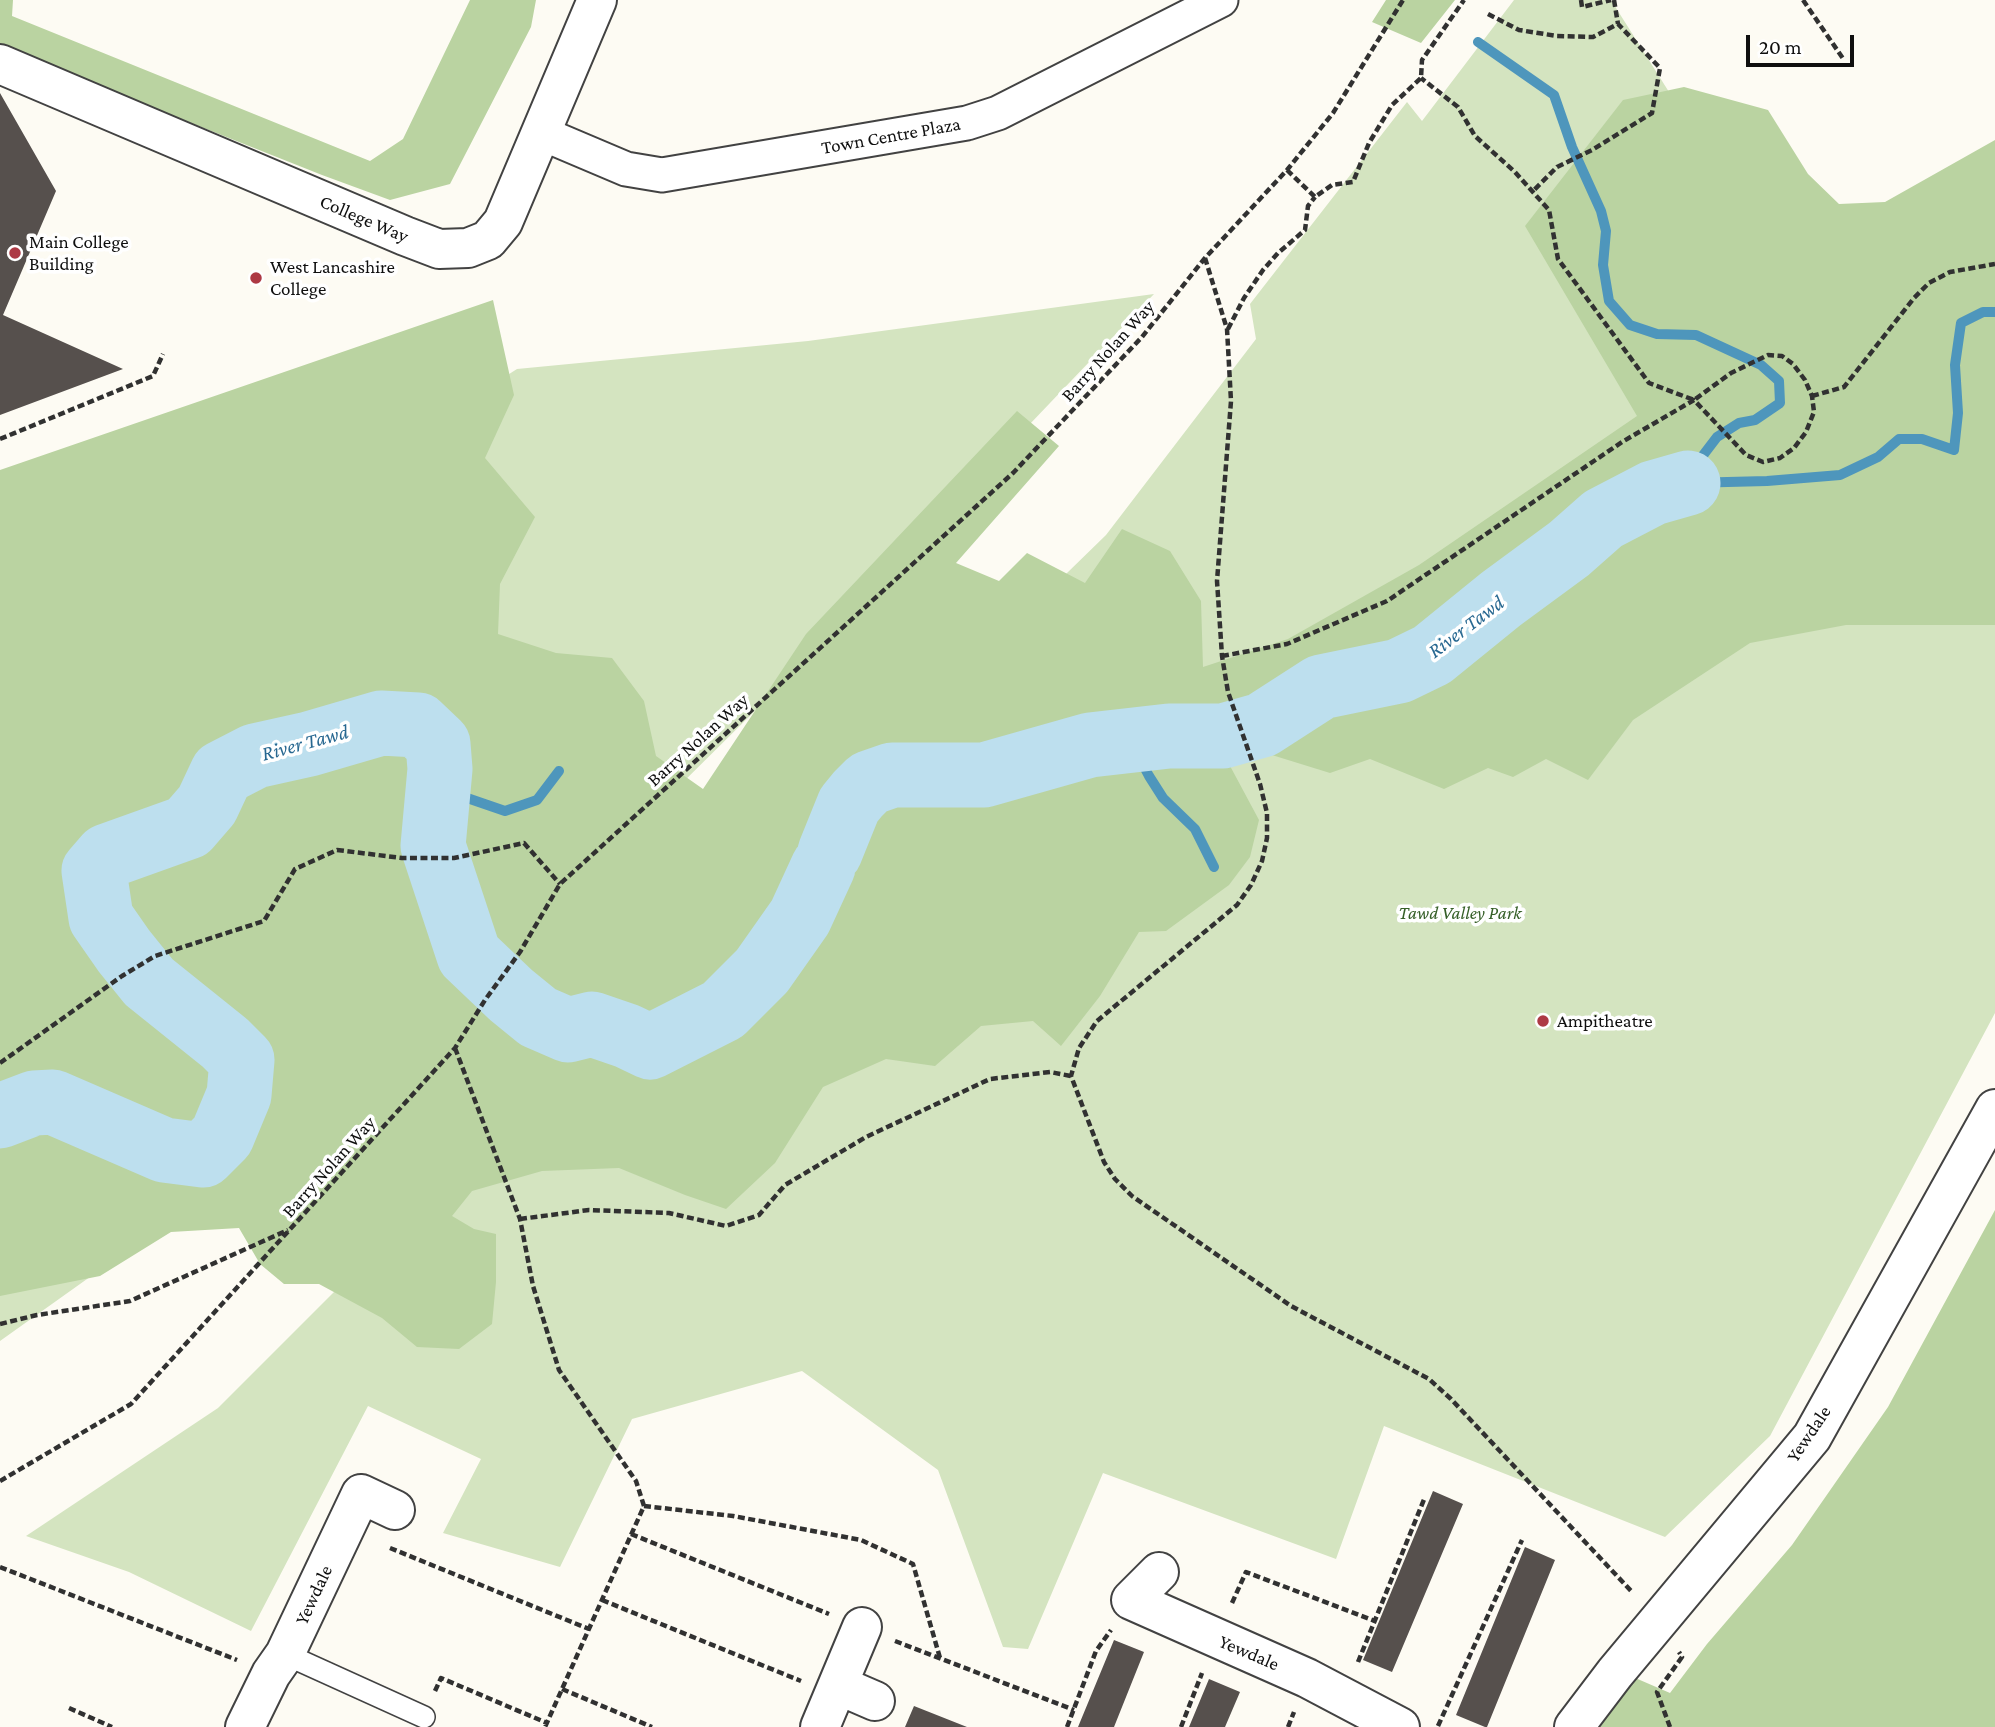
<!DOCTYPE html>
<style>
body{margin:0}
#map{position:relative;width:1995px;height:1727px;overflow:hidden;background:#fdfbf3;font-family:"Crimson Pro",serif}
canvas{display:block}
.scale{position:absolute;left:1746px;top:35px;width:108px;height:32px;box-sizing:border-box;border:4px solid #0f0f0f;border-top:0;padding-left:9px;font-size:21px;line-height:24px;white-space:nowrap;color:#0f0f0f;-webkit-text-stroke:5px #fff;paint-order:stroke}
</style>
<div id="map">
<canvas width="1995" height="1727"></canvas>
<div class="scale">20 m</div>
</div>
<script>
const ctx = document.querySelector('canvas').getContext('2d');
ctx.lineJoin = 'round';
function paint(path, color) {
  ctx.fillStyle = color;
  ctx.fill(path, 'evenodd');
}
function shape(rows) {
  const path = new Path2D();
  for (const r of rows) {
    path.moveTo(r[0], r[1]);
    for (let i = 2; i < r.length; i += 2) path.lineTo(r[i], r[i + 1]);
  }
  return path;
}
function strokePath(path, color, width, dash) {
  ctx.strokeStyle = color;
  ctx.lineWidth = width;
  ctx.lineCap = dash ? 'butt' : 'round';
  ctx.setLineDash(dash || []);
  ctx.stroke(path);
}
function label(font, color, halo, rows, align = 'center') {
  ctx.font = font + ' "Crimson Pro",serif';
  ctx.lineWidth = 7;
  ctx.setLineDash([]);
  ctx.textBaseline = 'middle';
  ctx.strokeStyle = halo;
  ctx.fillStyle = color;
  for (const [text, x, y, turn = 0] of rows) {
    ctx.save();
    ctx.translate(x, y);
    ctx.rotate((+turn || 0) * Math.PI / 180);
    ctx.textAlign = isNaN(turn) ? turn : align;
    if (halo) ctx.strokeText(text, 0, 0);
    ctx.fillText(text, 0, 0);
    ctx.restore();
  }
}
const green = shape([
 [1514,0,1611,0,1797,295,1995,169,1995,1013,1770,1436,1665,1537,1384,1426,1336,1559,1103,1473,1028,1649,1003,1647,938,1470,802,1371,632,1419,560,1567,443,1533,481,1459,368,1406,251,1631,129,1572,26,1536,218,1408,526,1100,1106,535,1256,339,1250,304,1407,102,1422,121],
 [1154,294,779,687,424,1039,0,1341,0,699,517,369,808,341]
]);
const forest = shape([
 [0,0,13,0,12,16,370,161,403,139,470,0,536,0,531,27,450,184,390,200,322,175,0,47],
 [1386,0,1455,0,1421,43,1372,22],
 [1684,87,1768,110,1808,174,1839,204,1885,202,1995,140,1995,625,1846,625,1750,643,1633,720,1588,780,1546,759,1513,777,1488,768,1444,789,1370,759,1330,773,1246,747,1229,764,1259,820,1250,857,1229,885,1166,931,1139,932,1100,996,1061,1046,1033,1021,981,1026,935,1066,886,1059,823,1087,775,1163,726,1209,685,1195,619,1168,542,1171,472,1191,452,1216,474,1229,496,1234,496,1282,492,1324,459,1349,417,1347,382,1318,319,1284,284,1284,260,1264,239,1228,171,1232,100,1276,0,1296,0,470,493,300,514,395,485,458,535,517,500,584,498,634,556,653,612,658,644,701,656,756,703,789,806,634,1017,411,1059,446,956,563,999,581,1027,553,1085,583,1122,529,1170,551,1201,601,1203,667,1288,639,1419,565,1637,416,1525,226,1623,100],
 [1995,1210,1995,1727,1600,1727,1633,1677,1670,1693,1707,1644,1792,1545,1888,1407]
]);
const stream = shape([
 [1478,42,1554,95,1572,147,1601,211,1606,231,1603,265,1609,301,1630,325,1657,334,1696,335,1761,365,1779,381,1780,403,1755,420,1739,423,1717,437,1704,454,1688,483],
 [1688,483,1767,481,1840,475,1878,457,1899,439,1922,439,1954,450,1958,413,1955,365,1961,323,1983,312,1995,312],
 [1130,740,1149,776,1163,798,1195,829,1214,867],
 [438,788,505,811,537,800,559,771]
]);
const river = shape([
 [830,852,849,805,858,794,869,783,892,775,984,775,1090,745,1169,736,1223,736,1262,725,1321,687,1399,671,1432,655,1501,599,1569,549,1603,519,1653,493,1688,483],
 [0,1116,34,1103,53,1102,164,1150,203,1155,222,1136,239,1095,242,1060,225,1043,149,982,124,951,101,918,94,871,107,856,188,827,207,805,222,773,255,756,309,744,381,723,418,725,438,744,440,769,433,846,469,955,511,995,538,1017,568,1030,592,1024,627,1036,650,1047,723,1010,762,971,800,917,823,867]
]);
const building = shape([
 [0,93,56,191,3,315,123,369,0,415],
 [1433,1491,1463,1504,1392,1672,1363,1660],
 [1525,1547,1555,1560,1487,1727,1485,1727,1456,1715],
 [1114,1640,1144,1652,1114,1727,1078,1727],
 [1209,1679,1240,1692,1225,1727,1189,1727],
 [914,1706,967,1727,905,1727]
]);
const path = shape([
 [1581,0,1582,7,1611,0],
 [1614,0,1618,24],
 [1803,0,1844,60],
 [1488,14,1519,30,1557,36,1593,37,1618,24,1660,68,1652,113,1592,150,1557,167,1533,191],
 [1287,170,1315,197,1332,185,1353,182,1369,143,1392,105,1421,78,1422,60,1464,0],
 [1205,258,1227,329,1231,401,1217,581,1222,656,1228,692,1260,784,1267,813,1267,838,1262,861,1251,885,1237,905,1097,1021,1079,1048,1071,1076,1104,1162,1115,1179,1132,1196,1291,1306,1429,1379,1451,1399,1633,1593],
 [1228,329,1244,298,1263,270,1278,253,1305,230,1308,206,1315,197],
 [1812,396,1844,387,1914,298,1929,283,1950,272,1995,264],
 [0,439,153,376,163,354],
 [1222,656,1287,644,1387,601,1622,442,1694,400,1746,455,1763,462,1780,458,1794,448,1806,432,1814,412,1812,396,1805,380,1793,364,1782,356,1768,355,1731,373,1694,400,1649,383,1558,259,1549,210,1515,172,1475,136,1458,107,1421,78],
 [455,1048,520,1219,533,1286,559,1370,636,1481,644,1506,545,1727],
 [0,1063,122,976,155,956,264,921,295,869,337,850,402,858,454,858,524,843,560,884],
 [520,1219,589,1210,669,1213,726,1226,759,1215,785,1185,866,1137,990,1079,1050,1072,1071,1076],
 [0,1324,37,1315,130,1301,288,1230],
 [0,1481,131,1404,455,1048,485,1000,520,952,560,884,1013,473,1142,337,1205,258,1287,170,1333,113,1403,0],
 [644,1506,733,1516,861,1540,913,1564,940,1658],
 [631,1534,829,1614],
 [390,1548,589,1629],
 [0,1567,237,1660],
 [602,1600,801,1681],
 [1232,1603,1246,1572,1375,1621],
 [895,1641,1074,1710],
 [1358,1662,1425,1497],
 [562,1689,652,1727],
 [435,1691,441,1678,547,1723],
 [69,1708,112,1727],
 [1438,1726,1522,1540],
 [1067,1727,1096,1651,1111,1630],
 [1181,1727,1202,1673],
 [1288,1727,1294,1712],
 [1670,1727,1657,1692,1682,1657,1679,1652]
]);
const service = shape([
 [285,1654,424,1717]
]);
const pedestrian = shape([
 [541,133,626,169,662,175,967,123,998,113,1221,0]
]);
const minor = shape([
 [0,64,405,236,439,249,468,248,488,240,503,222,597,0],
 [1159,1572,1131,1600,1307,1678,1400,1727],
 [838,1685,875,1701],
 [245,1727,271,1674,285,1654,361,1494,395,1510],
 [820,1727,862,1627],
 [1574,1727,1615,1673,1812,1437,1995,1109]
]);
const markers = [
 [15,253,7,"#ad3944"],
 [256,278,7,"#ad3944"],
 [1543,1021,7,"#ad3944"]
];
const streetNames = [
 ["Town Centre Plaza",891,136,-10],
 ["College Way",364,219,23],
 ["Barry Nolan Way",1108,351,-48],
 ["Barry Nolan Way",698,740,-42],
 ["Barry Nolan Way",329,1167,-48],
 ["Yewdale",1809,1434,-56],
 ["Yewdale",314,1595,-65],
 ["Yewdale",1249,1653,23]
];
const poiNames = [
 ["Main College",29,242],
 ["Building",29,264],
 ["West Lancashire",270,267],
 ["College",270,289],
 ["Ampitheatre",1557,1021]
];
const parkNames = [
 ["Tawd Valley Park",1460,913]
];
const waterNames = [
 ["River Tawd",1466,627,-37],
 ["River Tawd",305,743,-15]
];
paint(green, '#d4e4c0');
paint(forest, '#bad3a1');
strokePath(stream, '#4e96bc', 10);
strokePath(river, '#bddfee', 65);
paint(building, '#56504d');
strokePath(service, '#424242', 24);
strokePath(pedestrian, '#424242', 37);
strokePath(minor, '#424242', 42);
strokePath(path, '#313131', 4.5, [7, 3.5]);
strokePath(service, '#fff', 21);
strokePath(pedestrian, '#fff', 33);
strokePath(minor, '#fff', 38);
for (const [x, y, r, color] of markers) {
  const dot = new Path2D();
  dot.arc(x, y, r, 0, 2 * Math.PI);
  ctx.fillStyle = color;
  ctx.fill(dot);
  strokePath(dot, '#fff', 2.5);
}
label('19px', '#0f0f0f', '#fff', streetNames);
label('19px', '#0f0f0f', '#fff', poiNames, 'left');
label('italic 19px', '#355f27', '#fff', parkNames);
label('italic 21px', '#286891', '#fff', waterNames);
</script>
